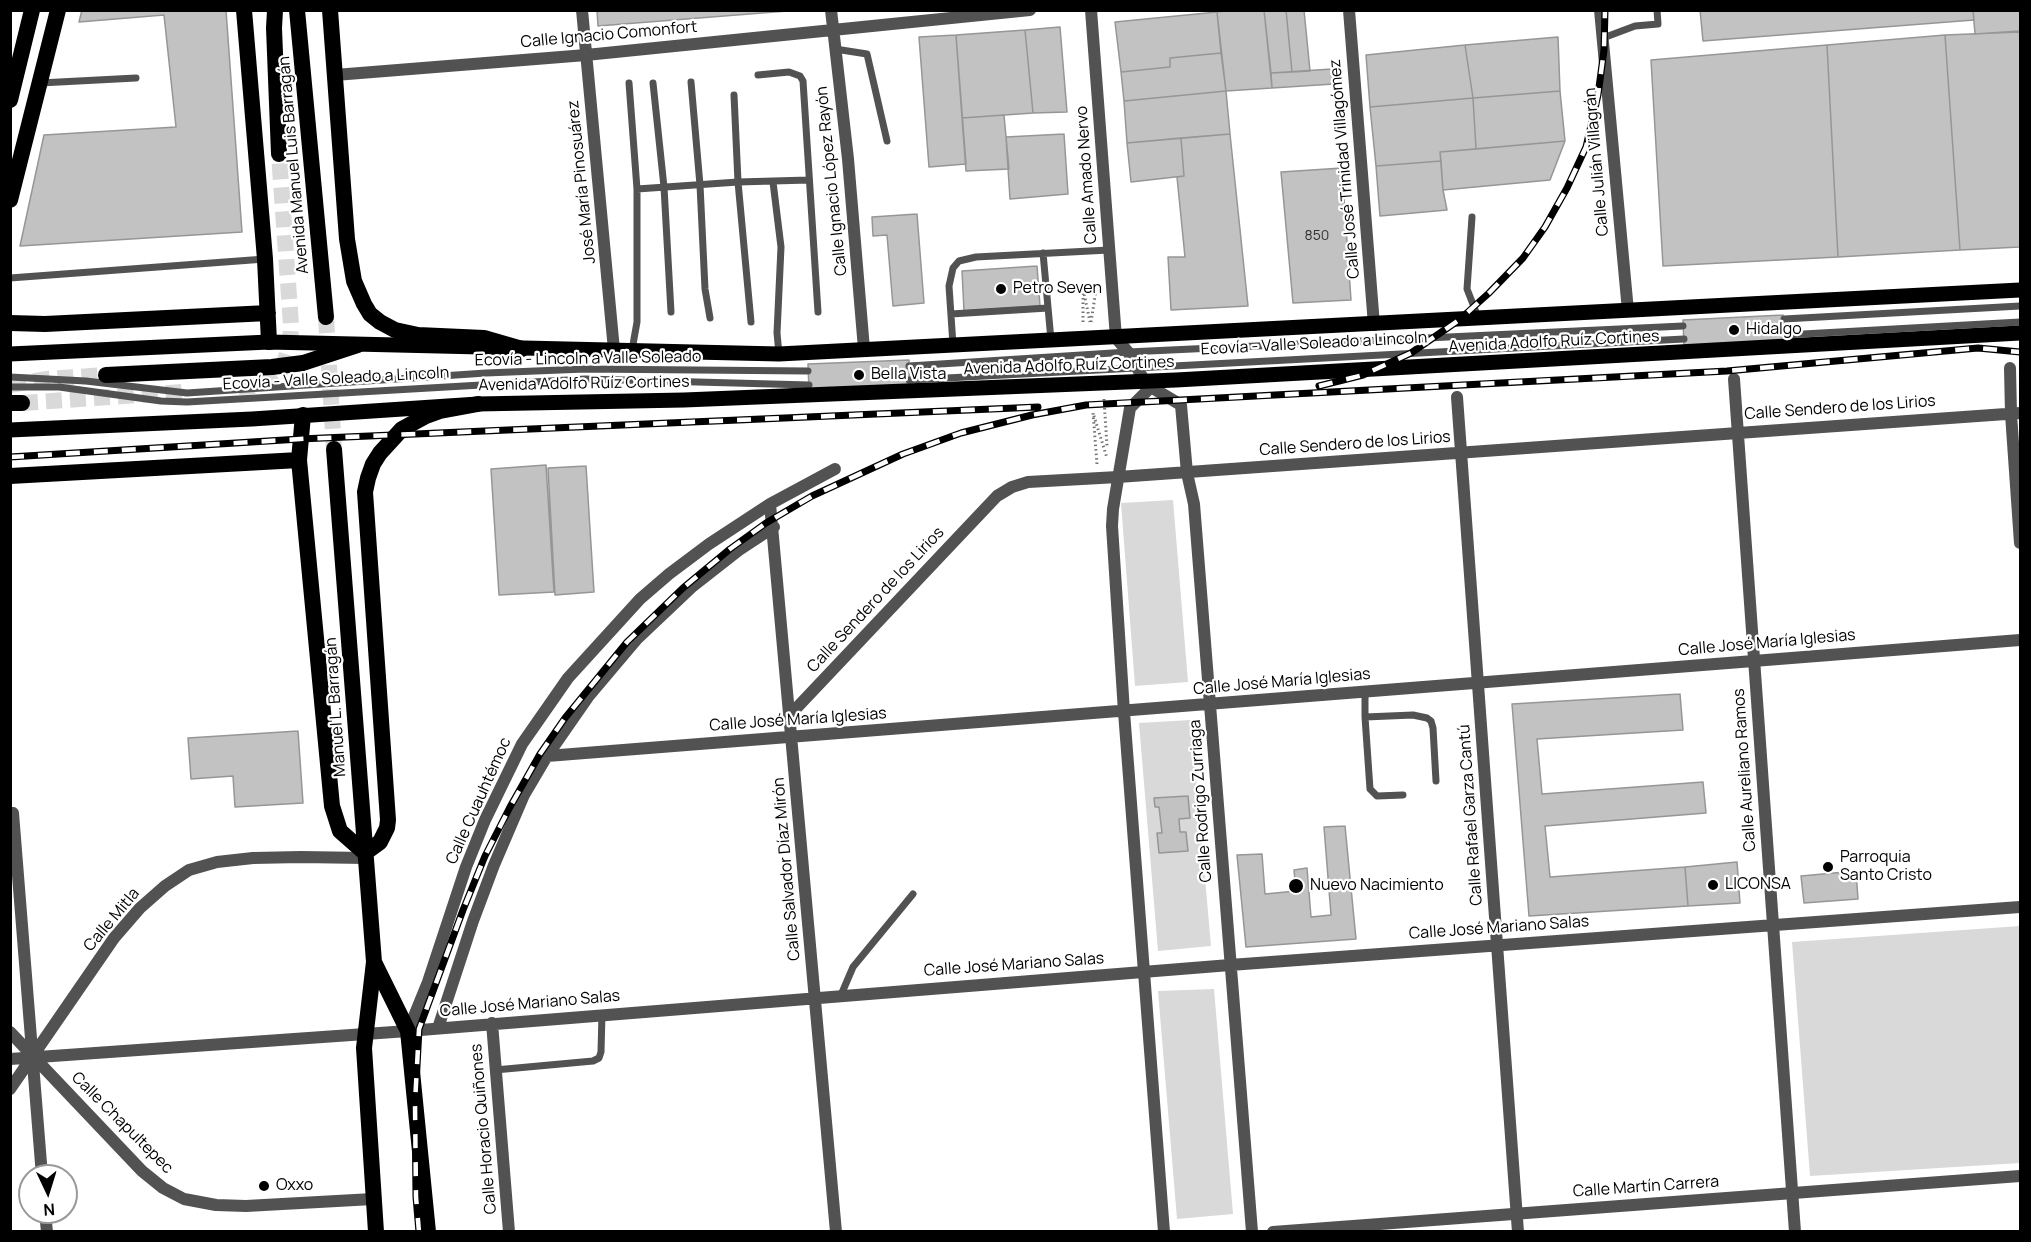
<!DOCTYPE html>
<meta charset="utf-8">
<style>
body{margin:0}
#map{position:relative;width:2031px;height:1242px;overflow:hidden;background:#fff;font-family:Manrope,sans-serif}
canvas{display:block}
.frame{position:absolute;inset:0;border:12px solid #000;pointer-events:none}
.north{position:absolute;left:18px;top:1164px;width:60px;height:60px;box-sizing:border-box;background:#fff;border:2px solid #999;border-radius:50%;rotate:176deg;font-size:16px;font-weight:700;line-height:24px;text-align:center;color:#000}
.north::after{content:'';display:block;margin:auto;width:21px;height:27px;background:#000;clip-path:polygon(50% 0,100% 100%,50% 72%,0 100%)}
</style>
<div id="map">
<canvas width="2031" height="1242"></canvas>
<div class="frame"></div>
<div class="north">N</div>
</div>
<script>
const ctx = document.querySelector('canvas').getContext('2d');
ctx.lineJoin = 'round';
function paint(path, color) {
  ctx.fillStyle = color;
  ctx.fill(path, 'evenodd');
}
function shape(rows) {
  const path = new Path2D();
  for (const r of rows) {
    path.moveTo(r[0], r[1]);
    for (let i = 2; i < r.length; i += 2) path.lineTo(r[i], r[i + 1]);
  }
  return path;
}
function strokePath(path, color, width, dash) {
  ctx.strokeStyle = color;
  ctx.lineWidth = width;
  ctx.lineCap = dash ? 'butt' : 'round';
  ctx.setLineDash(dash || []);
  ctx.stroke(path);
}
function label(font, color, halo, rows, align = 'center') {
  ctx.font = font + ' Manrope,sans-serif';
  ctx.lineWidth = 4.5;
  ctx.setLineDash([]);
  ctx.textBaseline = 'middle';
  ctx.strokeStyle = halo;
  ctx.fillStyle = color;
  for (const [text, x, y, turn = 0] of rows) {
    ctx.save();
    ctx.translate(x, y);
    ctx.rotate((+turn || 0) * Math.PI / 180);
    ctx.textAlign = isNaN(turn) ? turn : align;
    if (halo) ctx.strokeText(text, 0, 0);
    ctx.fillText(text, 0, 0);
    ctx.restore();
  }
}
const green = shape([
 [1173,500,1188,682,1135,686,1121,503],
 [1191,720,1211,946,1158,951,1139,723],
 [2020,926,2020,1163,1810,1176,1792,942],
 [1214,989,1233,1214,1177,1219,1158,991]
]);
const building = shape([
 [82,10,226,10,242,232,20,246,44,135,176,127,164,15,79,22,82,10],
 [597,10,800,10,598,26,597,10],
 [1233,10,1264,10,1272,88,1226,91,1217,12,1233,10],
 [1264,10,1286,10,1292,72,1271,73,1264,10],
 [1286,10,1304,10,1310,71,1292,72,1286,10],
 [1700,10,1973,10,1974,20,1703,41,1700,10],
 [1973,10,2020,10,2020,31,1975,34,1973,10],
 [1217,12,1221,53,1170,58,1170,67,1121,72,1115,22,1217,12],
 [1060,27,1067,112,1033,113,1025,30,1060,27],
 [1025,30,1033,113,962,118,956,35,1025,30],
 [2020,32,2020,247,1960,250,1945,35,2020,32],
 [956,35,966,164,929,167,919,37,956,35],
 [1945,35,1960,250,1838,257,1827,45,1945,35],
 [1558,37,1560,91,1473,98,1465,45,1558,37],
 [1465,45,1473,98,1370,107,1366,55,1465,45],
 [1827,45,1838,257,1663,266,1651,60,1827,45],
 [1221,53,1226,91,1124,101,1121,72,1170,67,1170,58,1221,53],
 [1332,69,1334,84,1272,88,1271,73,1332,69],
 [1226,91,1230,134,1127,143,1124,101,1226,91],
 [1560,91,1565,141,1476,149,1473,98,1560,91],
 [1473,98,1476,149,1440,152,1441,161,1376,166,1370,107,1473,98],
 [1004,115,1009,169,966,171,962,118,1004,115],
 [1064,134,1068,194,1010,199,1006,137,1064,134],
 [1230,134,1248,306,1171,310,1168,257,1185,257,1177,177,1184,176,1181,138,1230,134],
 [1181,138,1184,176,1131,182,1127,143,1181,138],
 [1565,141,1550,180,1443,190,1440,152,1565,141],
 [1441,161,1443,190,1447,210,1380,216,1376,166,1441,161],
 [1342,168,1351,300,1293,303,1281,172,1342,168],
 [917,214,924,303,893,306,887,235,873,236,872,217,917,214],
 [1037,266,1040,306,964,311,962,271,1037,266],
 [1783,315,1785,342,1684,347,1683,320,1783,315],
 [909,360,910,388,809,392,808,364,909,360],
 [546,465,554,592,499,595,491,469,546,465],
 [586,466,594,592,555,595,548,468,586,466],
 [1680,694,1683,730,1537,739,1542,794,1703,782,1706,813,1545,826,1550,877,1685,867,1688,906,1529,916,1512,704,1680,694],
 [298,731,303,803,235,807,233,776,191,779,188,738,298,731],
 [1188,796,1190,818,1179,819,1180,832,1186,832,1188,851,1159,853,1157,833,1162,833,1159,807,1155,807,1154,798,1188,796],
 [1345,826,1356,939,1246,947,1237,855,1262,854,1265,894,1296,891,1294,870,1307,868,1311,917,1331,915,1324,827,1345,826],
 [1737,862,1740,903,1688,906,1685,867,1737,862],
 [1856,871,1858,899,1804,903,1801,876,1856,871]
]);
const trunkTunnel = shape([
 [326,317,334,449],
 [10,385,47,379,106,375],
 [239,387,257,386,269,381,282,369,290,345,291,325,279,154],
 [22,403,183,392]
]);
const path = shape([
 [1083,322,1083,288,1090,322],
 [1091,322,1096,290],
 [1104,399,1107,446],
 [1097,464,1093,413,1107,458]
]);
const service = shape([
 [1603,38,1635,26,1658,24,1657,10],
 [835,49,867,54,887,141],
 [758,75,789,72,800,76,803,81,818,312],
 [691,82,700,185,705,289,710,318],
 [40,83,136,78],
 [629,83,637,189,637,322,632,350],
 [653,83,664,187,671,312],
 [734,95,738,182,751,322],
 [773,182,781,247,777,333,779,354],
 [637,189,738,182,809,180],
 [1472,217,1467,289,1478,317],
 [1043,253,1051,340],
 [10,278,265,259],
 [951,314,1048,308],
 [1784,319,2020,306],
 [1785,335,2020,322],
 [953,345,949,286,953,268,959,261,976,257,1109,250],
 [909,366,1128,352,1683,326],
 [10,377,86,381,187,393,486,373,585,369,808,371],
 [909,380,1684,339],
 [10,387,59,387,161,401,187,402,585,379,809,385],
 [1365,692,1365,717],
 [1403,795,1377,796,1370,789,1365,717,1413,715,1427,718,1431,721,1433,728,1436,781],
 [841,995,853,967,913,894],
 [495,1070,593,1061,599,1058,601,1052,602,1014]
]);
const minor = shape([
 [582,10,614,350],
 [831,10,848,159,864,349],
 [1349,10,1374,325],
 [335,75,586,55,1030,10],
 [2010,368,2011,414,2020,543],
 [1734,379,1795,1232],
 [1144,380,1151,387,1181,405,1187,473,1194,504,1252,1232],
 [1151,387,1130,408,1113,509,1112,526,1124,712,1164,1232],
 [1457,397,1518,1232],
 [770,504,836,1232],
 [789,716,997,496,1012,487,1028,482,1118,477,2020,413],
 [547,756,2020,640],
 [13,813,42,1176],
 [492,1023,509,1232],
 [438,1028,473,921,494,865,524,795,547,756,588,697,637,639,693,586,739,550,774,527],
 [408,1031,428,982,466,867,485,820,522,744,568,678,640,599,669,574,709,544,770,504,835,469],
 [10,1032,142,1171,163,1188,184,1199,216,1205,246,1206,373,1199],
 [10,1059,408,1031,1230,965,2020,907],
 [10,1089,114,938,140,908,165,886,189,870,217,862,253,858,301,857,365,858],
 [45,1212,47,1232]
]);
const tertiary = shape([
 [1091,10,1116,338,1128,352,1144,380],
 [1600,10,1628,311],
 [1273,1232,2020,1176]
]);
const primary = shape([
 [10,354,269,342,779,354,2020,290],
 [10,430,252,419,478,404,684,400,1176,380,2020,333]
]);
const trunk = shape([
 [244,10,265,259,269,342],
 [275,10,274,28,279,154],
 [297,10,326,317],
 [330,10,347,239,354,281,364,304,370,314,380,322,395,330,418,335,484,338,522,349],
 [10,100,32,10],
 [10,200,58,10],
 [10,323,45,324,268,313],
 [106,375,272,367,303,363,358,345],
 [10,403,22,403],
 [303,415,299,460,332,806,340,831,365,853,380,842,387,828,388,820,365,492,368,478,373,464,380,453,402,429,426,416,440,411,478,404],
 [334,449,374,962,364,1048,376,1232],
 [10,476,299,460],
 [374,962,408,1031,428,1232]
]);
const rail = shape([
 [1319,386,1363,375,1411,353,1459,320,1489,293,1523,258,1545,227,1567,188,1586,147,1598,95,1604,50,1605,10],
 [10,457,300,439,1038,407],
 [419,1232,416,1197,415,1103,419,1029,463,910,485,856,510,807,540,754,565,718,627,642,683,588,730,549,766,523,812,496,903,454,961,433,1032,415,1086,405,1727,371,1978,348,2020,352]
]);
const markers = [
 [1001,289,6,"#000"],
 [1734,330,6,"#000"],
 [859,375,6,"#000"],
 [1828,867,6,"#000"],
 [1713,885,6,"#000"],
 [1296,886,8,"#000"],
 [264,1186,6,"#000"]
];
const numberNames = [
 ["850",1317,236]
];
const streetNames = [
 ["Calle Ignacio Comonfort",609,35,-5],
 ["Calle Julián Villagrán",1597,162,-95],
 ["Avenida Manuel Luis Barragán",294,165,-95],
 ["Calle José Trinidad Villagómez",1345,169,-95],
 ["Calle Amado Nervo",1087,175,-94],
 ["Calle Ignacio López Rayón",832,181,-96],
 ["José María Pinosuárez",582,182,-96],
 ["Avenida Adolfo Ruíz Cortines",1554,342,-3],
 ["Ecovía - Valle Soleado a Lincoln",1314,344,-3],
 ["Ecovía - Lincoln a Valle Soleado",588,359,-1],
 ["Avenida Adolfo Ruíz Cortines",1069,366,-2],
 ["Ecovía - Valle Soleado a Lincoln",336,379,-3],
 ["Avenida Adolfo Ruíz Cortines",584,384,-1],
 ["Calle Sendero de los Lirios",1840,408,-4],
 ["Calle Sendero de los Lirios",1355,444,-4],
 ["Calle Sendero de los Lirios",876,600,-47],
 ["Calle José María Iglesias",1767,643,-5],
 ["Calle José María Iglesias",1282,682,-5],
 ["Manuel L. Barragán",336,707,-94],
 ["Calle José María Iglesias",798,720,-4],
 ["Calle Aureliano Ramos",1745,770,-94],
 ["Calle Cuauhtémoc",479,801,-66],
 ["Calle Rodrigo Zurriaga",1201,801,-94],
 ["Calle Rafael Garza Cantú",1471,815,-94],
 ["Calle Salvador Díaz Mirón",787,869,-95],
 ["Calle Mitla",112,920,-50],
 ["Calle José Mariano Salas",1499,928,-4],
 ["Calle José Mariano Salas",1014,965,-4],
 ["Calle José Mariano Salas",530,1004,-5],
 ["Calle Chapultepec",122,1123,45],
 ["Calle Horacio Quiñones",484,1129,-95],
 ["Calle Martín Carrera",1646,1187,-4]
];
const poiNames = [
 ["Petro Seven",1013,289],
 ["Hidalgo",1746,330],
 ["Bella Vista",871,375],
 ["Parroquia",1840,858],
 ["Santo Cristo",1840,876],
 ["LICONSA",1725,885],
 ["Nuevo Nacimiento",1310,886],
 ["Oxxo",276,1186]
];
paint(green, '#d9d9d9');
paint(building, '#c2c2c2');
strokePath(building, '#969696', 1.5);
strokePath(trunkTunnel, '#d9d9d9', 16, [16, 8]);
strokePath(path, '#747474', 3, [1.5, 3]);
strokePath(service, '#525252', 7);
strokePath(minor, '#525252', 12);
strokePath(tertiary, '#525252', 12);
strokePath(primary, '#000', 15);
strokePath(trunk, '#000', 16);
strokePath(rail, '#000', 7);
strokePath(rail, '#fff', 4.5, [14]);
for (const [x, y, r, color] of markers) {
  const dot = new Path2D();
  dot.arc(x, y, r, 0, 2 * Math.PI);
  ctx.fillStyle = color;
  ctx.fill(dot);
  strokePath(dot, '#fff', 2);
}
label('14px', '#303030', null, numberNames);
label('16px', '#000', '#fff', streetNames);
label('16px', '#000', '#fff', poiNames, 'left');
</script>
